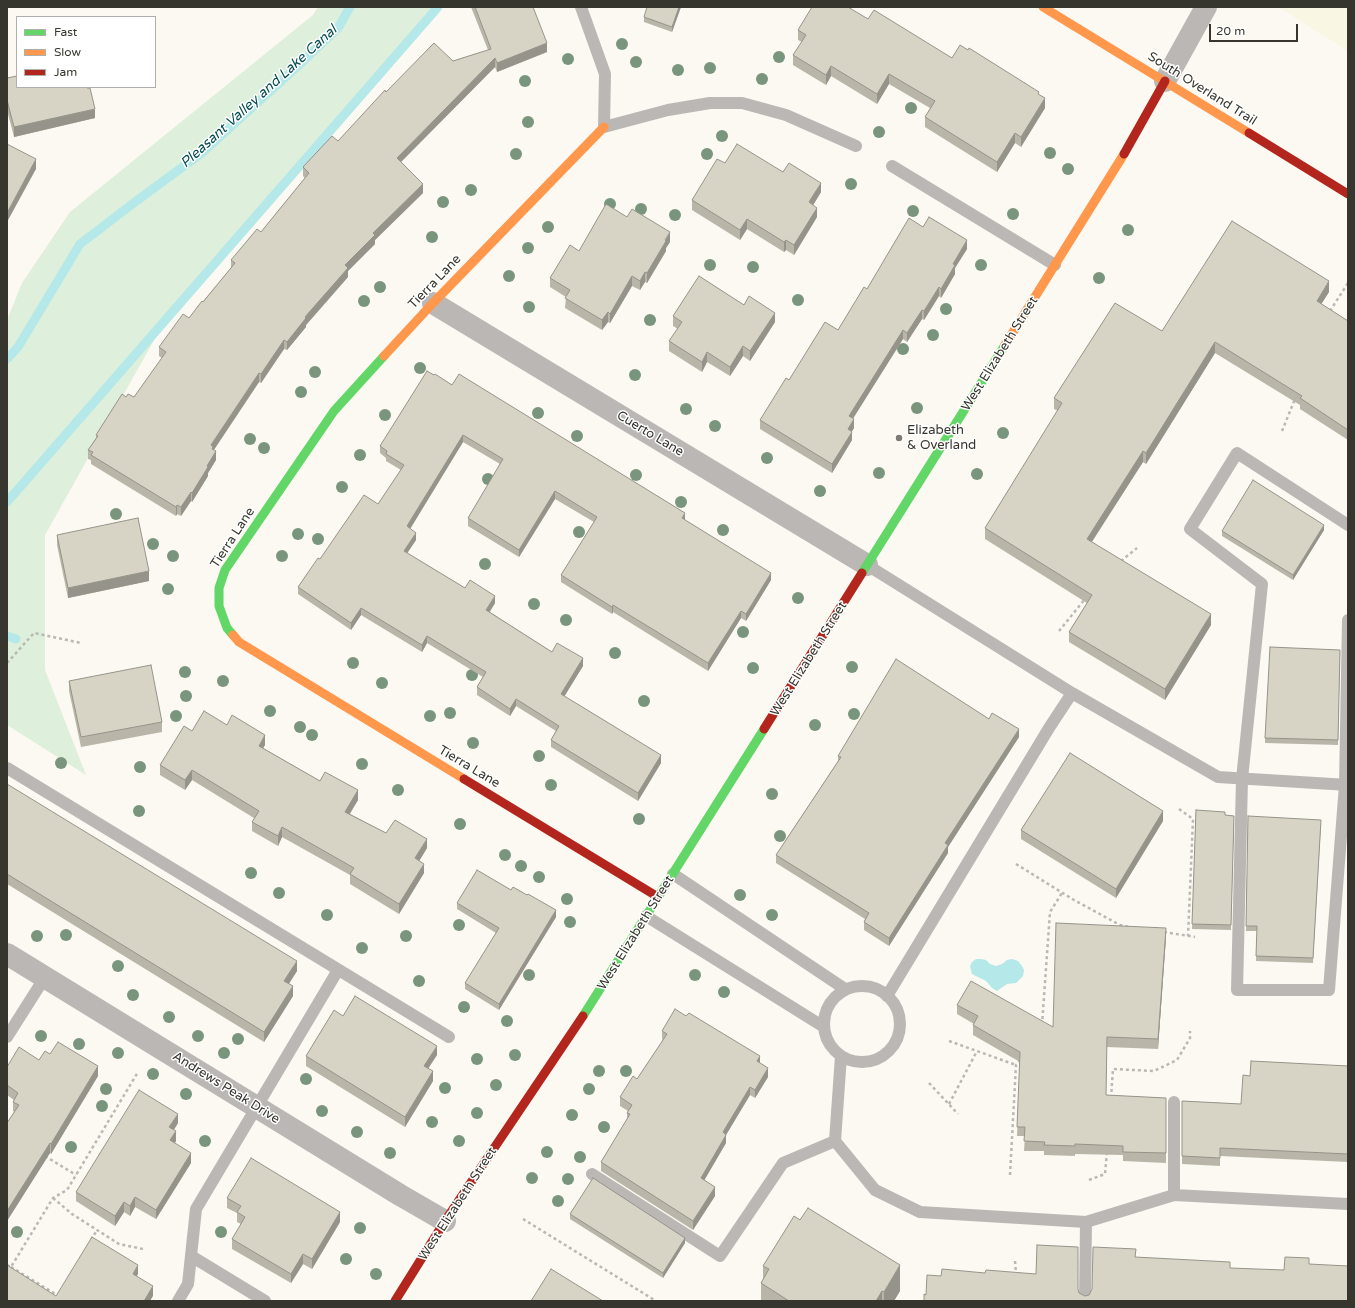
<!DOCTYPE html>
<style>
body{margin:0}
#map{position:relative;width:1355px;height:1308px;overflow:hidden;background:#fbf9f1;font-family:"Varela Round",sans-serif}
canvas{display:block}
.frame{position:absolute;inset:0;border:8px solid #37362e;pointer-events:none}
.legend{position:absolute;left:16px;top:16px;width:140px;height:72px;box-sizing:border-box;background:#fff;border:1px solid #afafab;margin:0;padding:5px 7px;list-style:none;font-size:12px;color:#37362e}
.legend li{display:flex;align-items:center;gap:8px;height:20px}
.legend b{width:20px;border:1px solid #afafab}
.scale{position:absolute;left:1209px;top:24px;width:89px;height:18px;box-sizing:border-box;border:2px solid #37362e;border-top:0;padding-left:5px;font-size:12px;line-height:14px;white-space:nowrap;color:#37362e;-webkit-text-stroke:3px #fff;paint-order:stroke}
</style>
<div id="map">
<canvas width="1355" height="1308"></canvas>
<div class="frame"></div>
<ul class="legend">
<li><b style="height:5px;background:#63d668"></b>Fast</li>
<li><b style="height:5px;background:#ff974d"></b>Slow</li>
<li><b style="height:5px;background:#b3261e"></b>Jam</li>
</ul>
<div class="scale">20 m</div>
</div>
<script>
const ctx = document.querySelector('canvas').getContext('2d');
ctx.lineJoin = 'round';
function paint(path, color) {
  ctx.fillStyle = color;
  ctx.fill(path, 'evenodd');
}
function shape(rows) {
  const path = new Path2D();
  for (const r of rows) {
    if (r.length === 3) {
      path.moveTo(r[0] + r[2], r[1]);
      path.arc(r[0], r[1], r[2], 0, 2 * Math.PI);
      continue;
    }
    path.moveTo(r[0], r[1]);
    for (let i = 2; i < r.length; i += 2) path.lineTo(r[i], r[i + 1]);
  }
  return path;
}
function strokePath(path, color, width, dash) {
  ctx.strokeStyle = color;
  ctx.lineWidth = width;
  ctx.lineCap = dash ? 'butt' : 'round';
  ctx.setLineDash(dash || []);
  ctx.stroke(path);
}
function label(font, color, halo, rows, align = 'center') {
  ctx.font = font + ' "Varela Round",sans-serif';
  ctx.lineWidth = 3;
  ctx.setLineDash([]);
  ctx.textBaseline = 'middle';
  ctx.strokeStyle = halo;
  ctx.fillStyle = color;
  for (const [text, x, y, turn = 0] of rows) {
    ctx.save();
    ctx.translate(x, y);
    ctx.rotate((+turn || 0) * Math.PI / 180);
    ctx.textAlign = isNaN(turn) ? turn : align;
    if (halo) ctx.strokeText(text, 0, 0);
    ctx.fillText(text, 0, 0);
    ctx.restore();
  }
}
const built = shape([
 [1278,7,1348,7,1348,51]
]);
const green = shape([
 [318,7,443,7,172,308,45,535,45,670,86,775,7,725,7,320,22,283,70,212,313,15]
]);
const water = shape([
 [976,959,981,959,986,960,990,964,996,966,1002,964,1007,960,1012,959,1018,961,1022,966,1024,970,1023,976,1016,983,1007,984,997,991,992,988,986,981,972,974,970,966,972,962]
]);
const stream = shape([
 [7,359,18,347,80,244,135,202,203,152,299,65,338,28,350,7],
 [7,502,438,7],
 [7,636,16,639]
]);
const path = shape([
 [1330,311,1348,283],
 [1282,431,1295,399],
 [1121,561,1137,548],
 [1059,631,1085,599],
 [7,663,34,633,81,643],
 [1179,809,1193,819,1188,936],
 [1016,864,1074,900,1120,925,1129,927],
 [1164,932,1195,937],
 [1042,1025,1050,912,1062,893],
 [949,1041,1016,1065],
 [929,1083,958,1114],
 [1111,1098,1113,1069,1154,1071,1177,1060,1190,1038,1190,1031],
 [949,1104,977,1051],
 [45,1156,76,1175],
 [1010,1175,1016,1065,1021,1059],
 [1089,1180,1105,1174,1107,1152],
 [53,1198,72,1214,119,1244,143,1249],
 [523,1219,656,1301],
 [91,1240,97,1230],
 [1015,1261,1016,1274],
 [7,1265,11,1267,53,1198,67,1190,138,1072],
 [11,1267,57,1295]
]);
const lane = shape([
 [581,7,605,74,604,127,668,110,710,103,742,103,786,115,856,146],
 [892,166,1055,265],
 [1348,525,1237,453,1190,529,1262,584,1242,779,1237,990,1329,990,1345,785,1348,620],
 [867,565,1072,693,1049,728,887,996],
 [1072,693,1218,777,1348,785],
 [7,768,449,1037],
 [673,874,845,989],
 [646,916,824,1027],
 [862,1024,38],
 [7,1037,45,977],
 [835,1141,841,1056],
 [592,1174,720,1256,783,1163,835,1141,875,1190,920,1212,1086,1222,1174,1195,1348,1204],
 [1174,1195,1174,1102],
 [191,1256,265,1301],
 [178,1301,188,1284,196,1209,338,970],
 [1085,1301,1086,1222]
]);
const street = shape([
 [1165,81,1206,7],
 [433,303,867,565],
 [7,954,400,1195,445,1221]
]);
const fast = shape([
 [862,573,1005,345],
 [233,635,227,628,219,606,219,588,225,570,334,411,384,356],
 [583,1016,764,729]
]);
const slow = shape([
 [1043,7,1249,133],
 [1005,345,1124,154],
 [384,356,433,303,604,127],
 [233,635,239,642,464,779]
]);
const jam = shape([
 [1249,133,1348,194],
 [1124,154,1165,81],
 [764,729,862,573],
 [464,779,658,897],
 [395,1301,445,1221,583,1016]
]);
const trees = [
 [622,44],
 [779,57],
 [568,59],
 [636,62],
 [710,68],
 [678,70],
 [762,79],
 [525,81],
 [911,108],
 [528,122],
 [879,132],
 [722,136],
 [1050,153],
 [516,154],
 [707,154],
 [1068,169],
 [851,184],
 [471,190],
 [443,202],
 [610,204],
 [641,209],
 [913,211],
 [1013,214],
 [675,215],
 [548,227],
 [1128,230],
 [432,237],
 [528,248],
 [710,265],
 [981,265],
 [753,267],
 [509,276],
 [1099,278],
 [380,287],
 [798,300],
 [364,301],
 [529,307],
 [946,309],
 [650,320],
 [933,335],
 [903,349],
 [420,368],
 [315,372],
 [635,375],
 [301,392],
 [917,408],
 [686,409],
 [538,413],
 [385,415],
 [715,426],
 [1003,433],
 [577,436],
 [250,439],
 [264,448],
 [360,455],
 [767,458],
 [879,473],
 [977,474],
 [636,475],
 [488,479],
 [342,487],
 [820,491],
 [681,502],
 [116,514],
 [723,530],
 [579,532],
 [298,534],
 [318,539],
 [153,544],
 [173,556],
 [282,556],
 [485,564],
 [168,589],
 [798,598],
 [534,604],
 [566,620],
 [743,632],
 [615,653],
 [353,663],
 [852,667],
 [753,668],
 [185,672],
 [472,675],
 [223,681],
 [382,683],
 [186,696],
 [644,701],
 [270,711],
 [450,713],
 [854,714],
 [176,716],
 [430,716],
 [815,725],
 [300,727],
 [312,735],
 [473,743],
 [539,756],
 [61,763],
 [362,764],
 [140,767],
 [551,785],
 [398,790],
 [772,794],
 [139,811],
 [639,819],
 [460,824],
 [780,836],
 [505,855],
 [521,866],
 [251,873],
 [539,877],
 [279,893],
 [740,895],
 [567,899],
 [327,915],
 [772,915],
 [570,922],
 [459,925],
 [66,935],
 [37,936],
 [406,936],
 [362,948],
 [118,966],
 [529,975],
 [695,975],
 [419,981],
 [724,992],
 [133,995],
 [464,1007],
 [169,1017],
 [507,1021],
 [41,1036],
 [198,1036],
 [238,1039],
 [79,1044],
 [118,1053],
 [224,1053],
 [515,1055],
 [477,1059],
 [599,1071],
 [626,1071],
 [153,1074],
 [306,1079],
 [496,1085],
 [445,1088],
 [106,1089],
 [589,1089],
 [186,1094],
 [102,1106],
 [322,1111],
 [477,1113],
 [572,1115],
 [432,1122],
 [604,1127],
 [357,1132],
 [205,1141],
 [459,1141],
 [71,1147],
 [547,1152],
 [390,1153],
 [580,1157],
 [532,1178],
 [568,1179],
 [558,1201],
 [360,1228],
 [17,1232],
 [221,1232],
 [346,1259],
 [376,1274]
];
const wall = shape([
 [471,7,533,7,547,52,497,72,495,67,401,162,423,193,375,240,375,244,348,271,348,277,306,325,306,327,287,350,284,349,261,383,259,382,214,450,216,460,208,473,208,476,192,502,191,501,181,516,177,514,176,516,91,464,91,460,88,459,88,450,96,438,96,435,126,397,134,397,162,358,159,356,159,347,189,318,231,268,231,260,261,232,305,178,303,176,303,167,338,141,386,92,453,61,488,50],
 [681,7,672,32,644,22,644,17],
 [868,19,952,58,1039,95,1045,108,1021,147,1015,143,997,172,925,127,925,117,930,108,889,84,877,104,831,76,826,85,793,65,793,55,802,42,798,40,798,30],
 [7,78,95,118,14,137,7,110],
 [725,163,783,172,821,192,813,205,817,217,794,255,786,250,784,252,747,229,740,240,692,210,692,200],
 [923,227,967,249,955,268,955,274,941,298,939,296,924,320,922,319,907,342,903,339,853,418,854,428,852,431,852,440,832,473,760,429,760,420,838,330,867,289],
 [670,242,666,248,666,251,647,283,645,282,640,290,632,286,610,323,608,322,602,330,565,308,566,297,550,287,550,278],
 [1329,292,1321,304,1348,321,1348,440,1300,409,1300,405,1215,353,1146,464,1143,462,1092,542,1211,625,1165,700,1069,642,1069,632,1087,603,985,539,985,528,1058,411,1054,409,1054,398,1162,331],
 [744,305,775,322,750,361,743,356,730,376,707,362,702,372,669,351,669,341,678,329,673,326,673,316],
 [434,375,452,385,685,520,771,580,746,621,741,618,708,671,613,612,612,614,561,582,561,575,594,522,555,499,519,557,468,526,468,518,500,464,463,442,410,529,416,540,407,553,465,588,495,603,490,612,552,652,583,666,564,696,661,763,638,801,551,747,551,740,556,731,516,706,510,716,477,695,477,687,483,677,427,643,422,652,361,615,351,630,298,594,298,587,320,559,378,504,401,470,386,461,386,458,380,453,380,446],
 [1324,530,1293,580,1222,536,1222,531],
 [57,535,149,581,68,598,57,545],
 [1340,650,1338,745,1265,743,1265,738],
 [69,681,162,722,162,732,81,747,69,691],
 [989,719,1019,737,948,847,948,853,889,946,864,930,864,922,865,919,776,863,776,855,838,761,838,756],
 [227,725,265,745,263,748,320,781,358,800,350,814,386,833,427,848,419,861,424,873,399,914,350,884,350,875,282,837,278,846,252,831,252,822,254,818,192,780,185,790,160,775,160,765,192,731],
 [7,784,297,971,289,984,293,996,264,1042,7,884],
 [1196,810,1225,815,1234,816,1231,930,1192,929],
 [1248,816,1321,824,1313,963,1256,961,1257,931,1246,931],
 [1163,821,1116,898,1021,839,1021,830],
 [457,903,556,917,499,1010,465,989,465,983,496,933,457,909],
 [1166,937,1158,1049,1107,1047,1106,1095,1166,1098,1166,1163,1123,1161,1123,1155,1075,1154,1075,1156,1044,1155,1044,1151,1024,1151,1025,1136,1017,1136,1020,1062,973,1035,973,1025,974,1024,957,1014,957,1005,1053,1027],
 [343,1016,437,1055,428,1068,433,1081,405,1127,306,1066,306,1056],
 [662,1031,760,1063,768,1077,755,1098,750,1095,726,1135,726,1143,704,1180,715,1196,693,1230,601,1171,601,1162,627,1119,627,1113,628,1111,620,1106,620,1097,637,1079,663,1040,662,1039],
 [50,1054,98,1076,51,1154,50,1153,7,1221,7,1123,14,1112,13,1111,13,1102,14,1100,7,1095,7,1067,39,1060],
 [1348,1066,1348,1162,1220,1156,1220,1166,1182,1164,1182,1101,1241,1104,1250,1076],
 [178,1123,174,1130,176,1141,175,1143,191,1163,156,1219,135,1207,130,1216,124,1212,115,1226,76,1201,76,1192],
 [227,1198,340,1222,312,1269,303,1264,291,1283,232,1249,232,1239,241,1224,237,1222,237,1213,227,1208],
 [570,1214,685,1243,663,1278,570,1219],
 [763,1266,900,1291,894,1301,761,1301,761,1283,763,1279]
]);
const shadedWall = shape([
 [679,7,681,7,672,32,672,27],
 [547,43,547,52,497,72,497,63],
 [495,58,495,67,397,166,397,158],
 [831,66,831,76,826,85,826,75],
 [889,74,889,84,877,104,877,94],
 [1045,98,1045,108,1021,147,1021,137],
 [95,109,95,118,14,137,14,127],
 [1015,133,1015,143,997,172,997,162],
 [36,159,36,169,7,222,7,213],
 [821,183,821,192,809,212,809,202],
 [423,184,423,193,375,240,375,244,348,271,348,277,306,325,306,327,287,350,287,342,305,317,345,265,373,233],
 [817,208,817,217,794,255,794,245],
 [747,219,747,229,740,240,740,230],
 [670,232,670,242,666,248,666,251,647,283,647,273],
 [786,240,786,250,784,252,784,242],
 [967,240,967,249,955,268,955,274,941,298,941,289,953,264],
 [645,272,645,282,640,290,640,281],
 [632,276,632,286,610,323,610,314],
 [1329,281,1329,292,1317,311,1317,301],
 [939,287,939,296,924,320,924,311],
 [922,310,922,319,907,342,907,333],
 [608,312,608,322,602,330,602,320],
 [775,313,775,322,750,361,750,351],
 [903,330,903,339,849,425,849,416],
 [284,340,284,349,261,383,261,374],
 [1215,342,1215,353,1146,464,1146,453],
 [743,346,743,356,730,376,730,367],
 [707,352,707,362,702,372,702,362],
 [259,373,259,382,213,451,216,451,216,460,208,473,208,476,192,502,192,493,207,466,211,445],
 [854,419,854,428,848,438,848,429],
 [852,432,852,440,832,473,832,464],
 [463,435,463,442,407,534,407,526],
 [1143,451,1143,462,1087,549,1087,539],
 [555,491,555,499,519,557,519,550],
 [191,492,191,501,181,516,181,507],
 [177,505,177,514,176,516,176,507],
 [685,513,685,520,682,518],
 [1324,525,1324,530,1293,580,1293,575],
 [416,533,416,540,404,558,404,551],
 [149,571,149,581,68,598,68,588],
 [771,573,771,580,746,621,746,614],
 [495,596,495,603,486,617,486,610],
 [613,605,613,612,612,614,612,607],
 [361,608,361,615,351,630,351,623],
 [741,611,741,618,708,671,708,663],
 [1211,614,1211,625,1165,700,1165,689],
 [427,636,427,643,422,652,422,645],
 [583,658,583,666,561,702,561,694],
 [516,699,516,706,510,716,510,709],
 [1019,729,1019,737,948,847,948,853,889,946,889,938,945,843],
 [265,735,265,745,259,755,259,746],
 [661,755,661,763,638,801,638,793],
 [192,770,192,780,185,790,185,780],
 [358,790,358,800,345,821,345,812],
 [1163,811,1163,821,1116,898,1116,889],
 [282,827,282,837,278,846,278,836],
 [427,839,427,848,415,868,415,858],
 [424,864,424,873,399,914,399,904],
 [556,910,556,917,499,1010,499,1004],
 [1166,928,1166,937,1158,1049,1158,1039],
 [297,961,297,971,284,991,284,981],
 [293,986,293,996,264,1042,264,1032],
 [437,1046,437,1055,424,1075,424,1066],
 [760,1056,760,1065,757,1061],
 [98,1066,98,1076,51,1154,51,1144],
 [768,1068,768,1077,755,1098,755,1090],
 [433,1071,433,1081,405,1127,405,1117],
 [750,1087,750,1095,726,1135,726,1143,701,1186,701,1178,723,1132],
 [178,1114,178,1123,169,1137,169,1127],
 [176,1131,176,1141,170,1150,170,1140],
 [50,1143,50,1153,7,1221,7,1211],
 [191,1153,191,1163,156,1219,156,1210],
 [715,1187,715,1196,693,1230,693,1221],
 [135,1197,135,1207,130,1216,130,1206],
 [124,1202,124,1212,115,1226,115,1216],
 [340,1212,340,1222,312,1269,312,1259],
 [685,1238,685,1243,663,1278,663,1273],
 [303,1254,303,1264,291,1283,291,1274],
 [138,1265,138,1274,133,1283,133,1274],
 [900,1265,900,1291,894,1301,884,1301,884,1292],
 [153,1286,153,1296,150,1301,144,1301],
 [882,1291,882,1301,876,1301]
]);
const building = shape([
 [475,7,533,7,547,43,497,63,495,58,397,158,423,184,373,233,375,235,345,265,348,268,305,317,306,318,287,342,284,340,261,374,259,373,211,445,213,447,212,449,216,451,207,466,208,467,192,493,191,492,181,507,177,505,176,507,91,455,93,452,88,450,98,436,96,435,122,394,126,397,128,394,134,397,166,352,159,347,183,314,189,318,202,301,203,302,235,263,231,260,257,229,261,232,309,173,303,167,332,136,338,141,385,90,386,92,434,43,453,61,491,49,475,7],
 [647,7,679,7,672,27,644,17,647,7],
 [812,7,848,7,868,19,874,10,952,58,960,45,968,50,969,48,1039,92,1038,94,1045,98,1021,137,1015,133,997,162,925,117,935,101,889,74,877,94,831,66,826,75,793,55,806,35,798,30,812,7],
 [17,76,17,87,87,87,87,88,90,88,95,109,14,127,7,100,7,78,17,76],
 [7,144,36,159,7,213,7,144],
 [737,144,783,172,789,163,821,183,809,202,817,208,794,245,786,240,784,242,747,219,740,230,692,200,717,159,725,163,737,144],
 [606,204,627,217,632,209,670,232,665,240,666,241,647,273,645,272,640,281,632,276,610,314,608,312,602,320,565,298,570,290,550,278,570,245,579,251,606,204],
 [929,217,967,240,953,264,955,265,941,289,939,287,924,311,922,310,907,333,903,330,849,416,854,419,848,429,852,432,832,464,760,420,786,378,789,380,825,322,838,330,864,287,867,289,909,218,923,227,929,217],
 [1232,221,1329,281,1317,301,1348,321,1348,430,1300,398,1302,396,1215,342,1146,453,1143,451,1087,539,1211,614,1165,689,1069,632,1092,595,985,528,1062,403,1054,398,1115,303,1162,331,1232,221],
 [699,276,744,305,749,296,775,313,750,351,743,346,730,367,707,352,702,362,669,341,682,322,673,316,699,276],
 [427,371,434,375,435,374,452,385,459,374,685,513,682,518,771,573,746,614,741,611,708,663,613,605,612,607,561,575,597,517,555,491,519,550,468,518,503,459,463,435,407,526,416,533,404,551,465,588,470,580,495,596,486,610,552,652,557,643,583,658,561,694,661,755,638,793,551,740,559,726,516,699,510,709,477,687,486,672,427,636,422,645,361,608,351,623,298,587,318,558,320,559,364,495,378,504,404,465,386,454,387,451,380,446,427,371],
 [1253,480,1324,525,1293,575,1222,531,1253,480],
 [138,518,149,571,68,588,57,535,138,518],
 [1270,647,1340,650,1338,740,1265,738,1270,647],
 [896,659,989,719,992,713,1019,729,945,843,948,845,889,938,864,922,869,913,776,855,841,757,838,756,896,659],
 [151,665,162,722,81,737,69,681,151,665],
 [204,711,227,725,232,715,265,735,259,746,320,781,325,772,358,790,345,812,386,833,395,820,427,839,415,858,424,864,399,904,350,874,354,868,282,827,278,836,252,822,259,811,192,770,185,780,160,765,184,726,192,731,204,711],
 [1070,753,1163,811,1116,889,1021,830,1070,753],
 [7,784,297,961,284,981,293,986,264,1032,7,874,7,784],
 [1196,810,1225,812,1225,815,1234,816,1231,925,1192,924,1196,810],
 [1248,816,1321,820,1313,958,1256,956,1257,926,1246,926,1248,816],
 [477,870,511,890,513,887,527,895,528,894,556,910,499,1004,465,983,499,928,457,903,477,870],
 [1056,923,1166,928,1158,1039,1107,1037,1106,1095,1166,1098,1166,1153,1123,1152,1123,1146,1075,1144,1075,1146,1044,1145,1045,1142,1024,1141,1025,1127,1017,1127,1020,1052,973,1025,978,1016,957,1005,971,981,1053,1027,1056,923],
 [355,996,437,1046,424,1066,433,1071,405,1117,306,1056,334,1010,343,1016,355,996],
 [675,1009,686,1016,689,1013,760,1056,757,1061,768,1068,755,1090,750,1087,723,1132,726,1135,701,1178,715,1187,693,1221,601,1162,630,1114,627,1113,632,1105,620,1097,633,1076,637,1079,667,1034,662,1031,675,1009],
 [58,1042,98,1066,51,1144,50,1143,7,1211,7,1123,19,1105,13,1102,18,1093,7,1085,7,1067,19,1047,39,1060,45,1051,50,1054,58,1042],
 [1251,1061,1348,1066,1348,1154,1220,1148,1220,1158,1182,1156,1182,1101,1241,1104,1243,1075,1250,1076,1251,1061],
 [139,1090,178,1114,169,1127,176,1131,170,1140,191,1153,156,1210,135,1197,130,1206,124,1202,115,1216,76,1192,139,1090],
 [251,1158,340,1212,312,1259,303,1254,291,1274,232,1239,245,1217,237,1212,241,1206,227,1198,251,1158],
 [593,1178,685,1238,663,1273,570,1214,593,1178],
 [808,1208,900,1265,884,1292,882,1291,876,1301,789,1301,761,1283,769,1269,763,1266,794,1216,800,1220,808,1208],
 [92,1237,138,1265,133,1274,153,1286,144,1301,7,1301,7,1265,56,1296,92,1237],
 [1037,1245,1078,1247,1078,1289,1079,1293,1085,1296,1089,1295,1092,1289,1093,1247,1136,1249,1135,1257,1230,1262,1230,1268,1284,1270,1285,1257,1309,1258,1309,1264,1348,1266,1348,1301,924,1301,924,1294,926,1295,927,1275,941,1276,942,1269,985,1273,986,1270,1036,1274,1037,1245],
 [551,1269,603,1301,531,1301,551,1269]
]);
const markers = [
 [899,438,4,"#7c7a72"]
];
const streetNames = [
 ["South Overland Trail",1202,89,32],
 ["Tierra Lane",435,282,-46],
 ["West Elizabeth Street",1000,354,-58],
 ["Cuerto Lane",650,434,31],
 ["Tierra Lane",233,538,-57],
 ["West Elizabeth Street",809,659,-58],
 ["Tierra Lane",469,767,31],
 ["West Elizabeth Street",636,933,-58],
 ["Andrews Peak Drive",226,1088,32],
 ["West Elizabeth Street",458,1204,-57]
];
const poiNames = [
 ["Elizabeth",907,431],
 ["& Overland",907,446]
];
const waterNames = [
 ["Pleasant Valley and Lake Canal",259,97,-42]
];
paint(built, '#f9f6e4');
paint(green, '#deefdc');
paint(water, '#b4e8e9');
strokePath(stream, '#b4e8e9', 9);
strokePath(path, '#bab8b5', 2.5, [3, 3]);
strokePath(lane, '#bab7b5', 12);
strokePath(street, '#bab7b5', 22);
strokePath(fast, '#63d668', 9);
strokePath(slow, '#ff974d', 9);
strokePath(jam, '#b3261e', 9);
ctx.fillStyle = '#7a957d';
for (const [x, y] of trees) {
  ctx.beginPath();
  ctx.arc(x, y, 6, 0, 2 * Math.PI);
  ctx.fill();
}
paint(wall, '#b9b6a9');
paint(shadedWall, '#96948a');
paint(building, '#d7d4c5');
strokePath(building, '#96948a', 1);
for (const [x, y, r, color] of markers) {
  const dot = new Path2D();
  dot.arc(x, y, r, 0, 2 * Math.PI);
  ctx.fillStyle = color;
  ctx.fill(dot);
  strokePath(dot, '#fff', 1.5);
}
label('13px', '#37362e', '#fff', streetNames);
label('13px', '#37362e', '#fff', poiNames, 'left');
label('italic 14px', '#044c50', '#fff', waterNames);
</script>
